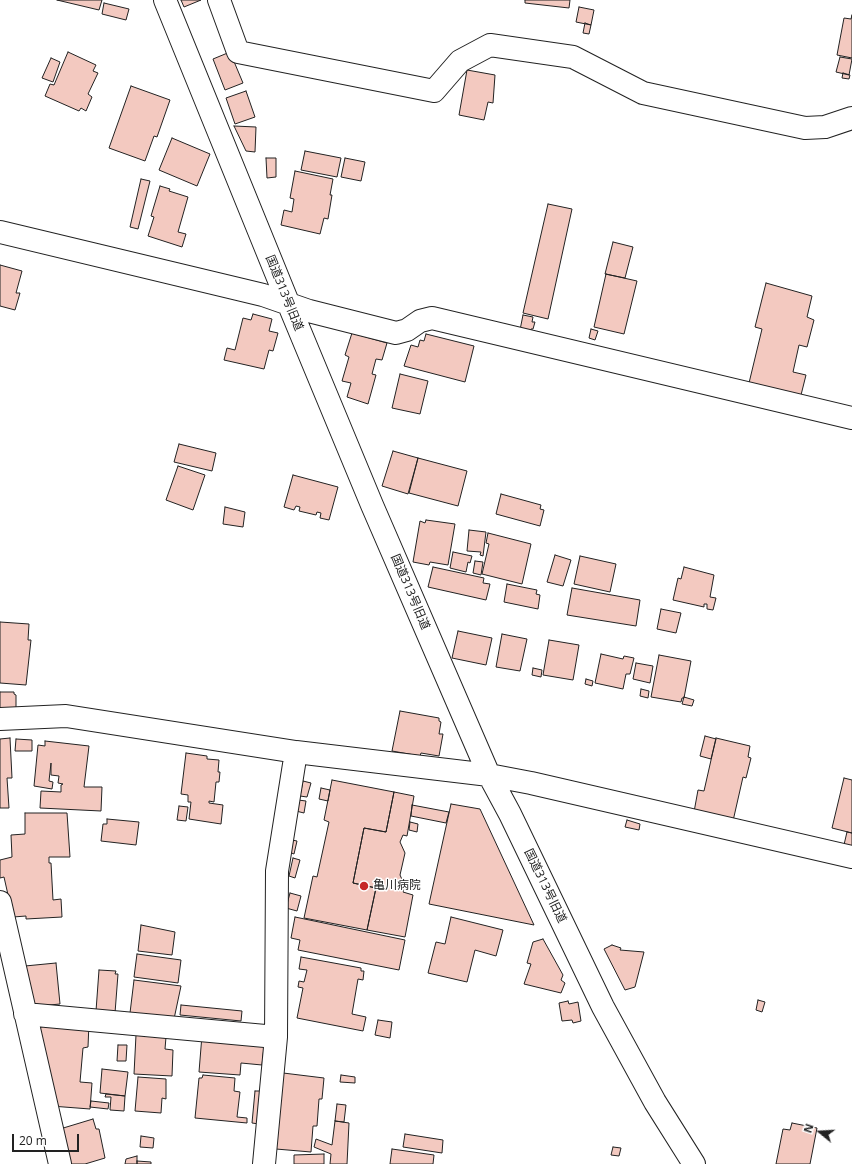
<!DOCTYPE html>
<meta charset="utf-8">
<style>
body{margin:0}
#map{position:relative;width:852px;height:1164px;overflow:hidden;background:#fff;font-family:"Open Sans",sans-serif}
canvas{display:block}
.north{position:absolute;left:800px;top:1112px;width:40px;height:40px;-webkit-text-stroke:3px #fff;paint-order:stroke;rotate:288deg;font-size:11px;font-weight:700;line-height:16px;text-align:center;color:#222}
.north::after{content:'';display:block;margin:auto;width:14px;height:18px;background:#222;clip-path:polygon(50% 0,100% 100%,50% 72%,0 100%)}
.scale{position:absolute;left:12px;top:1134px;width:67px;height:18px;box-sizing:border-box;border:2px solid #222;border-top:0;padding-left:5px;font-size:12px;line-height:14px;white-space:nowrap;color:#222;-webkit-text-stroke:3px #fff;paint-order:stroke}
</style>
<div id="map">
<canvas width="852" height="1164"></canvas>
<div class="north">N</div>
<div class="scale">20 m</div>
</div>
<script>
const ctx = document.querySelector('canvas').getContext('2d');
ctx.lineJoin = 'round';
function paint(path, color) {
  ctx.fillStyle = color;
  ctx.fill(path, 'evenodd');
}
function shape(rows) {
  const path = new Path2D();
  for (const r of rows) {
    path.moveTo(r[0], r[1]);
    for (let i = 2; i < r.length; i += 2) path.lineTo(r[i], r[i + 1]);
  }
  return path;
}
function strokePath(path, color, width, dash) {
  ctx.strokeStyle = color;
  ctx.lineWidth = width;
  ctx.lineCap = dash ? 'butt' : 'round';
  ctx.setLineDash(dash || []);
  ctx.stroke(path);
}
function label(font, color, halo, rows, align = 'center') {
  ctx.font = font + ' "Open Sans","Noto Sans JP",sans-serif';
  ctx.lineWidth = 3;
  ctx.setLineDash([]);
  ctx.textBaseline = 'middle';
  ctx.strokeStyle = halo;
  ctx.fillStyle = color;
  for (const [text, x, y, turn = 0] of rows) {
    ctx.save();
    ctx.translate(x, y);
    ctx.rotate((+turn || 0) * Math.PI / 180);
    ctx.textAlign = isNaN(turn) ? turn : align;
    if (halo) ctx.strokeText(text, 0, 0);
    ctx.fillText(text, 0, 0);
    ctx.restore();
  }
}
const building = shape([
 [57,0,102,0,99,10,57,0],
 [181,0,201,0,184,7,181,0],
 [525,0,570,0,569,8,525,3,525,0],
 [104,3,129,9,126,20,102,14,104,3],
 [579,7,594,10,591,25,576,22,579,7],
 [852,15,852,58,837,55,844,18,851,19,852,15],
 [585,23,591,25,589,34,583,33,585,23],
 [68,52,96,65,93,71,98,73,88,94,92,97,86,111,81,108,79,111,45,96,50,84,54,85,68,52],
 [230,52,243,83,225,90,213,59,230,52],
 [840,57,852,59,849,75,836,72,840,57],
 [51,58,60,62,53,82,42,78,51,58],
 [467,70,495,75,493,103,488,102,484,120,459,115,467,70],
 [843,73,850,75,849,79,842,78,843,73],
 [131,86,170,100,157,137,154,136,145,161,109,148,131,86],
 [246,91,255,117,235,124,226,98,246,91],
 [234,126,256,127,255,152,246,151,234,126],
 [172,138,210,154,197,186,159,170,172,138],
 [305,151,341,158,337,177,301,170,305,151],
 [266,158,276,158,276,177,267,178,266,158],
 [345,158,365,162,361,181,341,177,345,158],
 [295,171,333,179,330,195,332,195,328,219,324,218,320,234,281,225,284,210,292,212,294,199,290,198,295,171],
 [141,179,150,181,138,229,130,227,141,179],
 [160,186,170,189,169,191,188,197,178,232,186,234,182,247,148,236,154,217,151,216,160,186],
 [548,204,572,209,548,319,523,313,548,204],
 [613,242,633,247,625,278,605,274,613,242],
 [0,265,22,271,16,293,20,293,15,310,0,306,0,265],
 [606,274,637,281,624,334,594,327,606,274],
 [766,283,812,296,807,317,814,320,807,347,799,345,793,372,806,375,801,395,749,383,762,329,755,327,766,283],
 [253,314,272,319,269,331,278,333,273,351,269,350,264,369,224,360,227,348,235,350,243,318,251,320,253,314],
 [523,315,533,317,532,322,535,322,533,329,531,329,530,332,520,330,523,315],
 [591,329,598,331,595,340,589,338,591,329],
 [352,333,387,343,382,360,376,359,372,374,376,375,368,404,347,397,351,383,342,381,349,357,345,355,352,333],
 [426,334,474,346,465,382,404,366,411,345,418,347,420,340,424,341,426,334],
 [400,374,428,381,420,414,392,408,400,374],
 [179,444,216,453,212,471,174,462,179,444],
 [393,451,418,458,408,494,382,486,393,451],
 [418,458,467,471,458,506,409,493,418,458],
 [178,466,205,475,193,510,166,500,178,466],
 [293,475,338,487,329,520,320,518,321,513,317,512,316,515,299,511,300,507,296,506,294,510,284,507,293,475],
 [501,494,541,505,540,509,544,510,540,526,496,514,501,494],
 [225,507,245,512,243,527,223,524,225,507],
 [426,520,455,524,448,565,430,562,429,565,413,562,420,521,425,523,426,520],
 [469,530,486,532,483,556,480,555,481,552,467,551,469,530],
 [488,533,531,544,522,584,482,574,489,544,486,543,488,533],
 [453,552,472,556,470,563,468,562,466,572,450,568,453,552],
 [555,555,571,560,563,586,547,582,555,555],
 [580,556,616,564,610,592,574,584,580,556],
 [475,561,483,562,481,575,473,573,475,561],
 [433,567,484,578,483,583,490,584,486,600,428,587,433,567],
 [684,567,714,575,710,597,716,598,713,610,707,609,707,604,704,604,704,607,673,600,678,578,681,579,684,567],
 [507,584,537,590,536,594,540,595,538,609,504,602,507,584],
 [572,588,640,600,636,626,567,615,572,588],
 [661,609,681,613,676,633,657,629,661,609],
 [0,622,29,624,28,640,31,640,26,685,0,683,0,622],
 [458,631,492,638,486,665,452,658,458,631],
 [502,634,527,639,520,671,496,667,502,634],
 [549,640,579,645,573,680,543,675,549,640],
 [601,654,623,659,624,656,634,658,630,674,626,674,623,689,595,683,601,654],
 [659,655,691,661,684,698,682,698,681,702,651,697,659,655],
 [636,663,653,666,650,683,633,679,636,663],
 [533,668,542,670,541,677,532,675,533,668],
 [586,679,593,681,592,686,585,684,586,679],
 [641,689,649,691,648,698,640,696,641,689],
 [0,692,14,692,14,694,16,695,16,709,0,711,0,692],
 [684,697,694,700,692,706,682,704,684,697],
 [400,711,439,718,439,721,441,722,439,734,443,734,439,756,421,753,420,756,392,751,400,711],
 [705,736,716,739,711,759,700,756,705,736],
 [10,738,12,778,7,778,9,808,0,808,0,739,10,738],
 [716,738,750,746,748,757,751,758,746,778,743,777,733,821,694,812,698,790,704,791,716,738],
 [16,739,32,740,32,751,15,751,16,739],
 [45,741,89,746,84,787,102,787,101,811,40,808,41,791,61,792,61,785,63,784,58,783,59,776,51,775,51,763,49,781,53,782,52,789,34,786,38,745,45,746,45,741],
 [186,753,207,756,207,759,219,760,218,772,220,772,219,782,216,782,214,802,209,801,209,803,223,805,221,824,189,819,191,802,188,802,188,795,181,794,186,753],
 [844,778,852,780,852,833,832,828,844,778],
 [332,780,394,792,386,832,364,828,353,883,376,888,367,930,304,918,313,876,317,877,329,822,324,820,332,780],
 [303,781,311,783,307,797,300,796,303,781],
 [321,788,330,790,328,801,319,799,321,788],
 [394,792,414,796,407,836,403,835,400,842,405,853,400,875,405,886,403,892,413,895,405,937,367,930,376,888,353,883,364,828,386,832,394,792],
 [298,800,306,801,304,813,296,811,298,800],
 [451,804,480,809,534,925,429,904,451,804],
 [412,805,449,812,446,823,411,816,412,805],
 [179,806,188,807,186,821,177,820,179,806],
 [25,813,67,813,70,857,49,857,49,863,51,863,53,900,61,899,62,917,26,919,26,916,13,917,4,877,0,878,0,860,12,857,11,835,25,834,25,813],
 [107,819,139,822,136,845,101,841,103,824,107,824,107,819],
 [627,820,640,824,639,830,625,827,627,820],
 [410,822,418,824,417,832,409,830,410,822],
 [847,832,852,833,852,851,843,849,847,832],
 [292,840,297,841,294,854,289,852,292,840],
 [293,858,300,860,295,878,289,876,293,858],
 [290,893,301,896,297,911,286,908,290,893],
 [295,917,405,940,399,970,298,950,300,940,291,938,295,917],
 [451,917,503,930,496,956,475,950,467,982,428,973,436,942,445,944,451,917],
 [141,925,175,932,172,955,138,951,141,925],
 [543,939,563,975,561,980,565,983,561,993,524,984,531,964,527,963,533,942,543,939],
 [612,945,621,948,620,950,644,952,635,987,625,990,604,949,612,945],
 [137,954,181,960,178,983,134,977,137,954],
 [301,957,361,968,361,971,364,971,363,980,358,979,352,1014,366,1017,363,1031,297,1018,303,988,298,987,299,981,304,982,307,970,299,969,301,957],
 [56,963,60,1004,29,1007,25,966,56,963],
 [99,970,116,971,115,974,118,974,115,1013,96,1011,99,970],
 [134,980,181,986,174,1019,130,1013,134,980],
 [758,1000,765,1002,762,1012,756,1010,758,1000],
 [568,1001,569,1004,578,1002,581,1021,573,1023,572,1020,562,1021,559,1003,568,1001],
 [181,1005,242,1011,241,1021,180,1015,181,1005],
 [35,1020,89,1023,88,1047,83,1048,80,1082,92,1083,90,1109,51,1106,35,1020],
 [378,1020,392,1022,390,1038,375,1035,378,1020],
 [136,1035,166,1037,165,1049,173,1050,172,1076,134,1074,136,1035],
 [202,1035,265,1038,262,1065,241,1063,240,1075,199,1072,202,1035],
 [118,1045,127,1045,126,1061,117,1061,118,1045],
 [102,1069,128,1072,125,1096,100,1093,102,1069],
 [283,1073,324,1078,322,1099,319,1099,317,1126,313,1126,311,1152,276,1149,283,1073],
 [203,1075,235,1078,234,1091,240,1092,237,1117,247,1118,247,1123,195,1118,199,1078,202,1078,203,1075],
 [341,1075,355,1077,355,1083,340,1082,341,1075],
 [138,1077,166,1079,166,1099,162,1098,161,1113,135,1111,138,1077],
 [255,1091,262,1091,259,1124,252,1123,255,1091],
 [106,1094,125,1096,124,1111,110,1110,111,1097,105,1097,106,1094],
 [91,1101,109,1103,108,1109,90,1107,91,1101],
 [337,1104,346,1105,344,1122,335,1121,337,1104],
 [93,1119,96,1129,99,1129,105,1158,85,1164,69,1164,60,1129,93,1119],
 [335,1121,349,1123,347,1164,330,1164,331,1154,314,1147,316,1139,332,1145,335,1121],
 [792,1123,817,1128,810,1164,776,1164,783,1129,790,1130,792,1123],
 [405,1134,443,1140,442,1153,403,1147,405,1134],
 [141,1136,154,1138,153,1148,140,1147,141,1136],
 [613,1147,621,1148,619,1156,611,1155,613,1147],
 [392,1149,434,1155,433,1164,390,1164,392,1149],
 [324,1154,324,1164,294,1164,294,1155,324,1154],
 [137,1156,137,1164,125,1164,126,1159,137,1156],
 [137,1161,151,1162,151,1164,137,1164,137,1161]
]);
const minor = shape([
 [165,0,289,305,372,505,489,775,510,814,603,1007,655,1102,694,1164],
 [219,0,238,52,434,91,460,61,490,45,573,57,643,93,805,128,825,127,852,118],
 [0,232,263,295,309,311,396,333,407,330,420,321,432,318,852,418],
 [0,719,66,716,296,752,489,775,531,783,852,857],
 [0,902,60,1164],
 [25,1014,276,1037],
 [264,1164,276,1037,277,871,296,752]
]);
const markers = [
 [364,886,5,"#c62828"]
];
const streetNames = [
 ["国道313号旧道",284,293,68],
 ["国道313号旧道",410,592,67],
 ["国道313号旧道",545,886,64]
];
const poiNames = [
 ["亀川病院",373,886]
];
paint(building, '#f3c9c0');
strokePath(building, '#222', 1);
strokePath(minor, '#222', 24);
strokePath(minor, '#fff', 22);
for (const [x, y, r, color] of markers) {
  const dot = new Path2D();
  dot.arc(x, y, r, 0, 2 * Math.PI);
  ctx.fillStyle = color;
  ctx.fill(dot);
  strokePath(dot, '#fff', 1.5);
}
label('12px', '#222', '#fff', streetNames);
label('12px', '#222', '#fff', poiNames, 'left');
</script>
